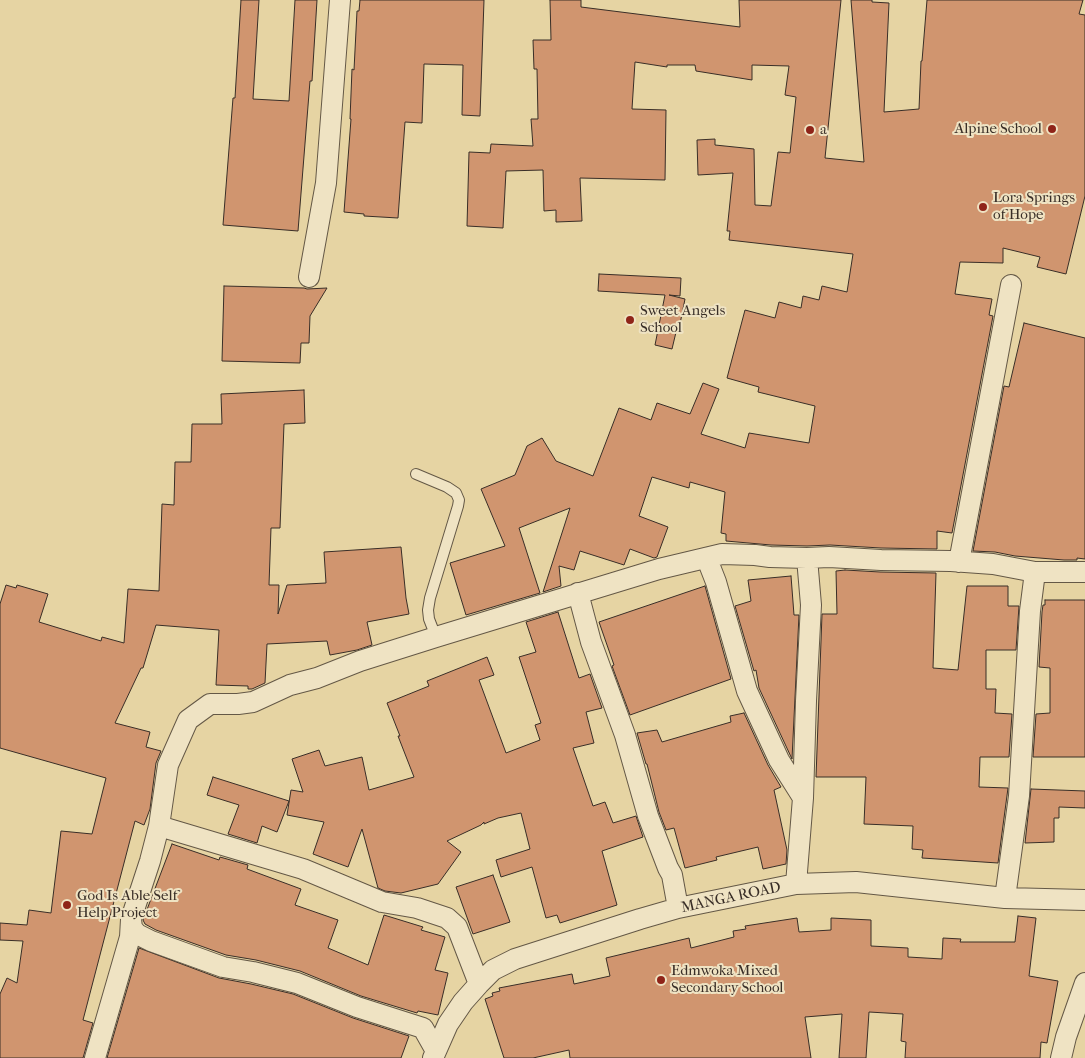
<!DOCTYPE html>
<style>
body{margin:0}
canvas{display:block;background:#e6d4a3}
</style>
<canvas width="1085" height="1058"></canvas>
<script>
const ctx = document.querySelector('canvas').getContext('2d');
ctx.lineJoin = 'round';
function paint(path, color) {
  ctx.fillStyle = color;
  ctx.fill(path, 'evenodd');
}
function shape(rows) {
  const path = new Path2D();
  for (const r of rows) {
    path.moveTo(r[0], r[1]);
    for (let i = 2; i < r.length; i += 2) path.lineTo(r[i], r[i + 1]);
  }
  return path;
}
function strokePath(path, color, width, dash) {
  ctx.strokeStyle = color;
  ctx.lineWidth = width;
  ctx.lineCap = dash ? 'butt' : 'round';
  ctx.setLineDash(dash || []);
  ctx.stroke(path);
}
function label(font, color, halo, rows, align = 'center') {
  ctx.font = font + ' "IM FELL French Canon",serif';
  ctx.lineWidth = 4;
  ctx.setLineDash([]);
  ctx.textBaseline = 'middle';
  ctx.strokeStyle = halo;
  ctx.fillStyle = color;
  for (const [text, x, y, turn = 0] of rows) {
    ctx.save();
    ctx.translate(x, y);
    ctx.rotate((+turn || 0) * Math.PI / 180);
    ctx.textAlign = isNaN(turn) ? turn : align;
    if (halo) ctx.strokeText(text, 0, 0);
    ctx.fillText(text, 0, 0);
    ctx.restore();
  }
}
const building = shape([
 [241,0,259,0,253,99,289,101,295,0,317,0,312,81,310,81,298,231,223,225,233,98,235,98,241,0],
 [360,0,484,0,480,116,462,115,463,65,424,64,422,123,405,122,398,218,364,216,364,214,344,212,351,119,350,119,352,69,354,70,357,11,359,11,360,0],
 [550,0,581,0,581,7,740,27,739,0,841,0,825,158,864,162,851,0,872,0,872,2,889,3,884,112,919,109,921,61,922,61,927,0,1083,0,1079,14,1085,15,1085,196,1066,274,1037,267,1040,257,1003,248,1003,263,960,262,955,294,992,299,989,315,993,316,952,533,937,531,937,549,881,548,830,545,807,546,771,545,726,541,726,534,721,533,725,492,690,482,689,488,652,477,639,516,668,527,657,557,654,558,630,549,624,565,580,551,574,570,559,566,561,586,543,592,570,508,519,528,540,593,466,615,450,563,505,546,481,489,515,475,527,446,542,438,556,461,593,476,619,408,651,420,657,403,690,414,703,383,719,389,701,434,745,448,749,433,809,443,815,406,758,392,759,387,727,378,745,310,775,318,779,302,801,308,803,296,819,300,822,286,847,292,853,254,729,240,730,231,727,231,733,173,698,175,697,140,715,139,715,145,754,149,755,205,771,206,778,152,790,153,796,97,785,95,789,66,752,65,752,80,696,71,695,65,667,65,667,67,635,62,632,109,666,110,665,180,580,178,582,221,556,222,556,210,544,211,543,170,506,171,503,228,467,226,469,152,490,153,491,144,533,146,531,119,538,119,537,69,534,69,533,40,551,40,550,0],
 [599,274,681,278,680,296,669,295,685,299,679,329,677,328,672,349,655,345,665,295,598,291,599,274],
 [224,286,304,288,307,289,327,288,310,316,309,343,301,343,300,363,222,361,224,286],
 [1024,323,1085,338,1085,559,1077,558,1077,560,1064,560,1015,556,995,552,973,551,1004,386,1009,387,1024,323],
 [304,390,305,423,284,424,280,528,271,528,269,585,279,585,278,614,287,585,326,583,324,552,401,547,406,598,409,614,367,622,372,645,357,650,330,655,327,641,267,644,265,683,252,689,248,689,248,686,216,685,219,630,156,625,143,668,141,668,115,723,150,732,146,747,161,751,156,763,150,809,144,825,135,821,83,1020,93,1023,83,1058,0,1058,0,994,7,978,17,983,23,941,0,940,0,923,27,925,29,910,51,913,61,831,92,834,106,778,0,748,0,604,6,585,16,588,17,585,48,594,39,622,101,641,102,637,124,643,128,589,159,591,162,504,174,505,175,462,191,462,192,424,222,424,221,394,304,390],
 [845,570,880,572,936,573,933,668,958,670,967,586,1008,586,1008,606,1019,606,1016,650,986,650,986,689,996,689,995,713,1012,714,1009,757,980,757,979,787,1008,788,998,863,922,858,923,850,912,849,913,826,864,824,866,777,816,777,822,614,837,614,836,571,845,570],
 [791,576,794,615,799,615,792,759,759,688,756,670,754,671,735,606,751,601,748,580,791,576],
 [705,586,731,679,630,715,612,666,614,665,599,622,705,586],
 [1045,600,1085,600,1085,757,1033,757,1036,714,1050,713,1050,668,1039,667,1042,612,1043,605,1045,605,1045,600],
 [558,612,579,678,590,674,602,708,586,712,594,743,573,748,593,806,605,802,613,823,636,816,643,837,602,851,617,905,560,923,557,915,546,918,532,867,501,877,496,860,530,849,521,813,498,818,484,824,484,822,481,825,447,841,461,852,438,884,401,893,385,891,378,888,362,829,348,867,313,854,324,822,287,815,291,790,303,792,292,759,319,750,325,766,362,757,369,790,414,777,398,736,400,736,387,703,429,686,427,681,487,657,494,675,479,680,506,753,540,740,535,725,541,723,519,657,536,652,526,622,558,612],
 [744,713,768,765,781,787,774,790,787,850,786,864,763,869,758,847,716,857,717,860,685,868,674,828,666,830,659,812,647,764,646,764,637,733,657,730,662,742,731,722,730,716,744,713],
 [213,777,289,801,277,832,262,826,257,843,228,834,239,805,207,795,213,777],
 [1031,789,1085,791,1085,808,1059,807,1059,818,1054,818,1054,842,1025,843,1031,789],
 [172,844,219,860,220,857,248,865,247,869,301,889,295,905,338,920,328,948,368,965,384,915,423,927,421,930,445,937,435,970,448,973,438,1015,418,1011,417,1013,361,996,300,971,256,960,226,955,156,930,145,924,143,920,172,844],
 [493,875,510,922,473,934,456,887,493,875],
 [1018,916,1036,918,1029,976,1058,981,1047,1043,1041,1042,1040,1058,905,1058,906,1042,901,1041,903,1014,869,1012,866,1058,839,1058,842,1014,805,1017,811,1058,570,1058,569,1050,533,1058,504,1058,485,999,493,996,492,993,500,991,499,988,572,974,574,984,610,976,606,958,689,938,691,948,734,937,733,931,746,929,745,926,797,918,799,932,831,930,831,918,871,920,871,946,908,948,908,957,942,959,943,938,961,939,960,942,1015,942,1018,916],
 [139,948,219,978,251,984,293,994,353,1018,409,1036,401,1058,107,1058,139,948]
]);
const service = shape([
 [416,474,447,487,456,493,459,500,458,506,430,598,428,610,429,619,436,637]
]);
const minor = shape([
 [309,277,326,183,340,0],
 [707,559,716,582,747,691,779,760,803,798,796,884],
 [959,562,1011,285],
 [578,593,591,642,625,735,648,816,668,868,672,875,678,908],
 [803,798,806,701,811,605,807,558],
 [159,826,150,861,131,919,132,928,137,934,151,941,223,967,253,972,297,983,357,1007,423,1028,436,1051],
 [1005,898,1019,796,1030,611,1035,572],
 [479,984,457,927,447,918,417,908,382,902,303,869,159,826,168,765,188,720,210,704,238,704,253,702,290,685,317,678,360,661,436,637,659,569,722,554,755,555,770,557,807,558,829,557,881,560,951,561,993,564,1035,572,1085,572],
 [95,1058,130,937,131,919],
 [433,1058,448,1024,463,1002,479,984,493,970,515,959,640,919,678,908,796,884,856,882,1005,898,1085,900],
 [1061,1058,1066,1037,1085,983]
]);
const markers = [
 [1052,129,5,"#8f2418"],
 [810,130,5,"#8f2418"],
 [983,207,5,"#8f2418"],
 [630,320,5,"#8f2418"],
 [67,905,5,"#8f2418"],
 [661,980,5,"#8f2418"]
];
const poiNames = [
 ["Alpine School",1042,129,"right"],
 ["a",820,130],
 ["Lora Springs",993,198],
 ["of Hope",993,215],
 ["Sweet Angels",640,311],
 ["School",640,328],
 ["God Is Able Self",77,896],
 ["Help Project",77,913],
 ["Edmwoka Mixed",671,971],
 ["Secondary School",671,988]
];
const streetNames = [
 ["MANGA ROAD",731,898,-12]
];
paint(building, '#d0956f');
strokePath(building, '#392e27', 1);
strokePath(service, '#645846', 12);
strokePath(minor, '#645846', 22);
strokePath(service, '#efe3c3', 10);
strokePath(minor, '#efe3c3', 20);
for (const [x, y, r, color] of markers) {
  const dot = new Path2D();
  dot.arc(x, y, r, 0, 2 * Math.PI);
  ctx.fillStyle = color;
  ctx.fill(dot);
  strokePath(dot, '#efe3c3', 2);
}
label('15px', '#392e27', '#efe3c3', poiNames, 'left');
label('15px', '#392e27', '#efe3c3', streetNames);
</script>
